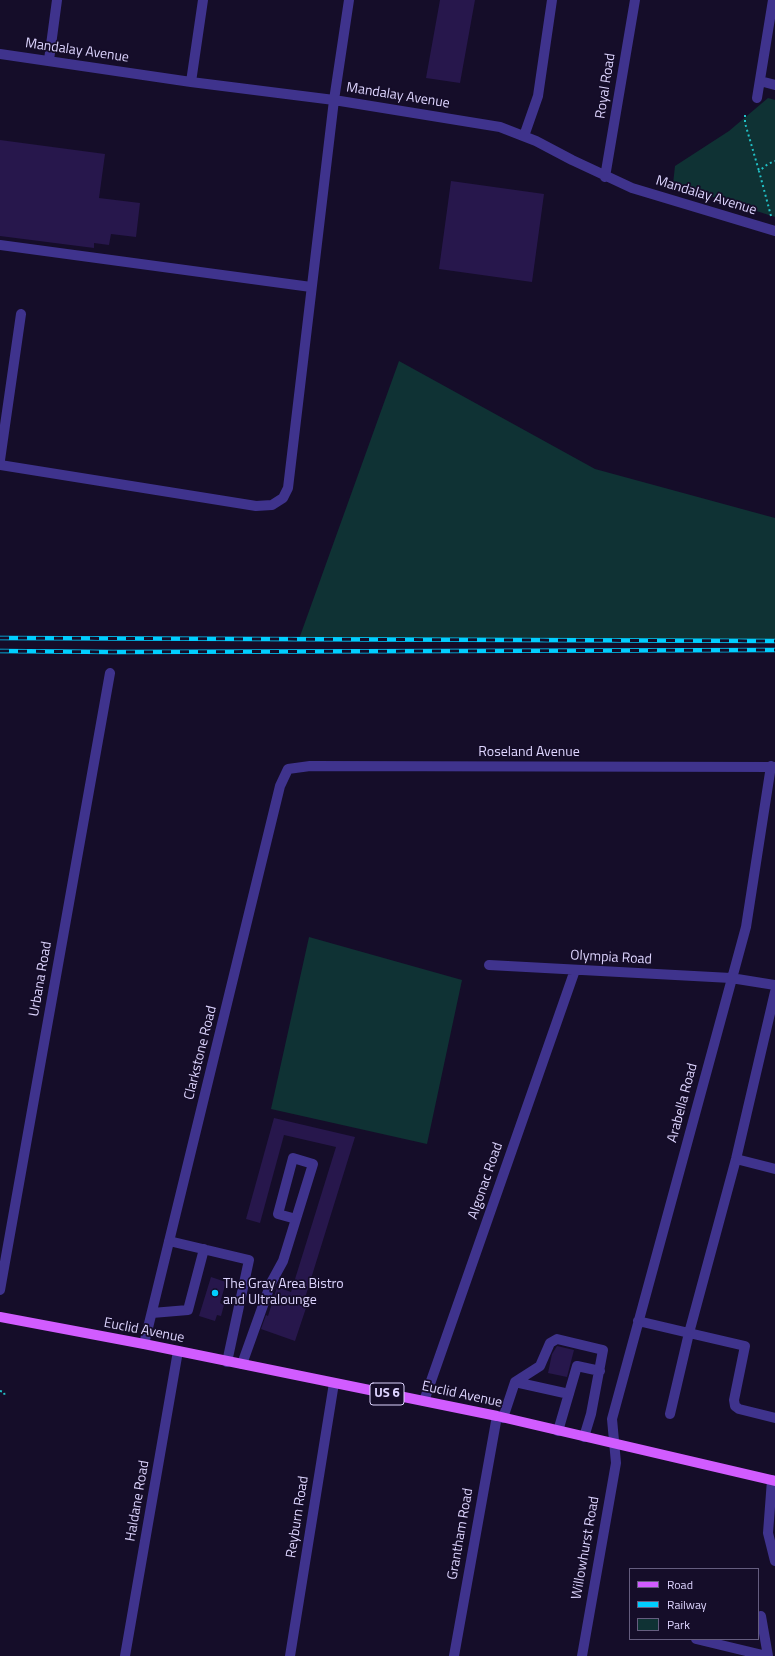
<!DOCTYPE html>
<style>
body{margin:0}
#map{position:relative;width:775px;height:1656px;overflow:hidden;background:#150d29;font-family:"Titillium Web",sans-serif}
canvas{display:block}
.legend{position:absolute;left:629px;top:1568px;width:130px;height:72px;box-sizing:border-box;background:#150d29;border:1px solid #655d7f;margin:0;padding:5px 7px;list-style:none;font-size:12px;color:#ded5ff}
.legend li{display:flex;align-items:center;gap:8px;height:20px}
.legend b{width:20px;border:1px solid #655d7f}
</style>
<div id="map">
<canvas width="775" height="1656"></canvas>
<ul class="legend">
<li><b style="height:5px;background:#d15cff"></b>Road</li>
<li><b style="height:5px;background:#01ceff"></b>Railway</li>
<li><b style="height:11px;background:#0f3234"></b>Park</li>
</ul>
</div>
<script>
const ctx = document.querySelector('canvas').getContext('2d');
ctx.lineJoin = 'round';
function paint(path, color) {
  ctx.fillStyle = color;
  ctx.fill(path, 'evenodd');
}
function shape(rows) {
  const path = new Path2D();
  for (const r of rows) {
    path.moveTo(r[0], r[1]);
    for (let i = 2; i < r.length; i += 2) path.lineTo(r[i], r[i + 1]);
  }
  return path;
}
function strokePath(path, color, width, dash) {
  ctx.strokeStyle = color;
  ctx.lineWidth = width;
  ctx.lineCap = dash ? 'butt' : 'round';
  ctx.setLineDash(dash || []);
  ctx.stroke(path);
}
function label(font, color, halo, rows, align = 'center') {
  ctx.font = font + ' "Titillium Web",sans-serif';
  ctx.lineWidth = 3.5;
  ctx.setLineDash([]);
  ctx.textBaseline = 'middle';
  ctx.strokeStyle = halo;
  ctx.fillStyle = color;
  for (const [text, x, y, turn = 0] of rows) {
    ctx.save();
    ctx.translate(x, y);
    ctx.rotate((+turn || 0) * Math.PI / 180);
    ctx.textAlign = isNaN(turn) ? turn : align;
    if (halo) ctx.strokeText(text, 0, 0);
    ctx.fillText(text, 0, 0);
    ctx.restore();
  }
}
const green = shape([
 [768,98,775,100,775,217,673,184,675,166,729,131],
 [399,361,595,469,775,518,775,641,299,639],
 [309,937,462,980,427,1144,271,1109]
]);
const building = shape([
 [440,0,475,0,460,83,426,78],
 [0,140,105,154,99,198,140,203,136,237,111,234,109,245,94,243,94,248,0,236],
 [451,181,544,194,532,282,439,269],
 [274,1118,355,1137,305,1298,309,1299,295,1341,261,1329,266,1315,268,1316,277,1287,291,1292,336,1147,284,1135,260,1223,246,1219],
 [211,1277,226,1282,220,1303,224,1305,221,1316,217,1315,215,1321,199,1316],
 [557,1346,574,1350,567,1377,548,1373,552,1354]
]);
const path = shape([
 [745,115,745,123,759,171],
 [771,216,759,171,768,164,775,161],
 [0,1391,4,1392,5,1397]
]);
const minor = shape([
 [0,54,191,82,334,100,500,127,536,141,572,160,632,188,775,231],
 [49,60,57,0],
 [760,81,775,85],
 [191,82,203,0],
 [757,98,773,0],
 [524,136,538,96,552,0],
 [605,177,635,0],
 [0,245,311,287],
 [0,460,21,314],
 [0,465,256,506,272,505,283,498,288,488,334,100,349,0],
 [489,965,731,978,775,985],
 [736,1159,775,1169],
 [169,1241,249,1260,227,1362],
 [0,1290,110,673],
 [152,1313,188,1310,204,1249],
 [638,1321,689,1333,736,1159,775,992],
 [144,1344,280,786,288,769,310,766,775,767],
 [242,1364,271,1283,283,1261,313,1164,293,1158,278,1214,296,1219],
 [515,1382,569,1394],
 [424,1401,575,970],
 [670,1414,689,1333,745,1346,734,1400,735,1406,739,1409,775,1418],
 [503,1418,515,1382,540,1366,550,1343,557,1339,603,1350,591,1414,584,1437],
 [558,1431,577,1366,600,1371],
 [772,1480,768,1533,775,1561],
 [761,1616,768,1656],
 [696,1639,767,1656],
 [125,1656,178,1351],
 [290,1656,334,1383],
 [454,1656,497,1416],
 [582,1656,616,1463,612,1419,746,927,771,766]
]);
const major = shape([
 [0,1317,144,1344,497,1416,775,1481]
]);
const rail = shape([
 [0,638,775,641],
 [0,651,113,652,775,650]
]);
const markers = [
 [215,1293,4,"#01ceff"]
];
const shields = [
 [387,1394,34]
];
const shieldNames = [
 ["US 6",387,1394]
];
const streetNames = [
 ["Mandalay Avenue",77,51,8],
 ["Royal Road",606,86,-81],
 ["Mandalay Avenue",398,96,9],
 ["Mandalay Avenue",706,196,17],
 ["Roseland Avenue",529,753],
 ["Olympia Road",611,958,3],
 ["Urbana Road",41,979,-80],
 ["Clarkstone Road",201,1053,-76],
 ["Arabella Road",683,1103,-75],
 ["Algonac Road",486,1181,-71],
 ["Euclid Avenue",144,1331,11],
 ["Euclid Avenue",462,1395,12],
 ["Haldane Road",138,1501,-80],
 ["Reyburn Road",298,1517,-81],
 ["Grantham Road",461,1534,-80],
 ["Willowhurst Road",586,1548,-80]
];
const poiNames = [
 ["The Gray Area Bistro",223,1285],
 ["and Ultralounge",223,1301]
];
paint(green, '#0f3234');
paint(building, '#27174c');
strokePath(path, '#22c1c7', 2, [2, 3]);
strokePath(minor, '#3f338d', 10);
strokePath(major, '#d15cff', 10);
strokePath(rail, '#01ceff', 4.5);
strokePath(rail, '#150d29', 3, [9]);
for (const [x, y, r, color] of markers) {
  const dot = new Path2D();
  dot.arc(x, y, r, 0, 2 * Math.PI);
  ctx.fillStyle = color;
  ctx.fill(dot);
  strokePath(dot, '#150d29', 1.5);
}
for (const [x, y, w] of shields) {
  const box = new Path2D();
  box.roundRect(x - w / 2, y - 11, w, 22, 3);
  ctx.fillStyle = '#150d29';
  ctx.fill(box);
  strokePath(box, '#ded5ff', 1);
}
label('bold 13px', '#ded5ff', null, shieldNames);
label('14px', '#ded5ff', '#150d29', streetNames);
label('14px', '#ded5ff', '#150d29', poiNames, 'left');
</script>
